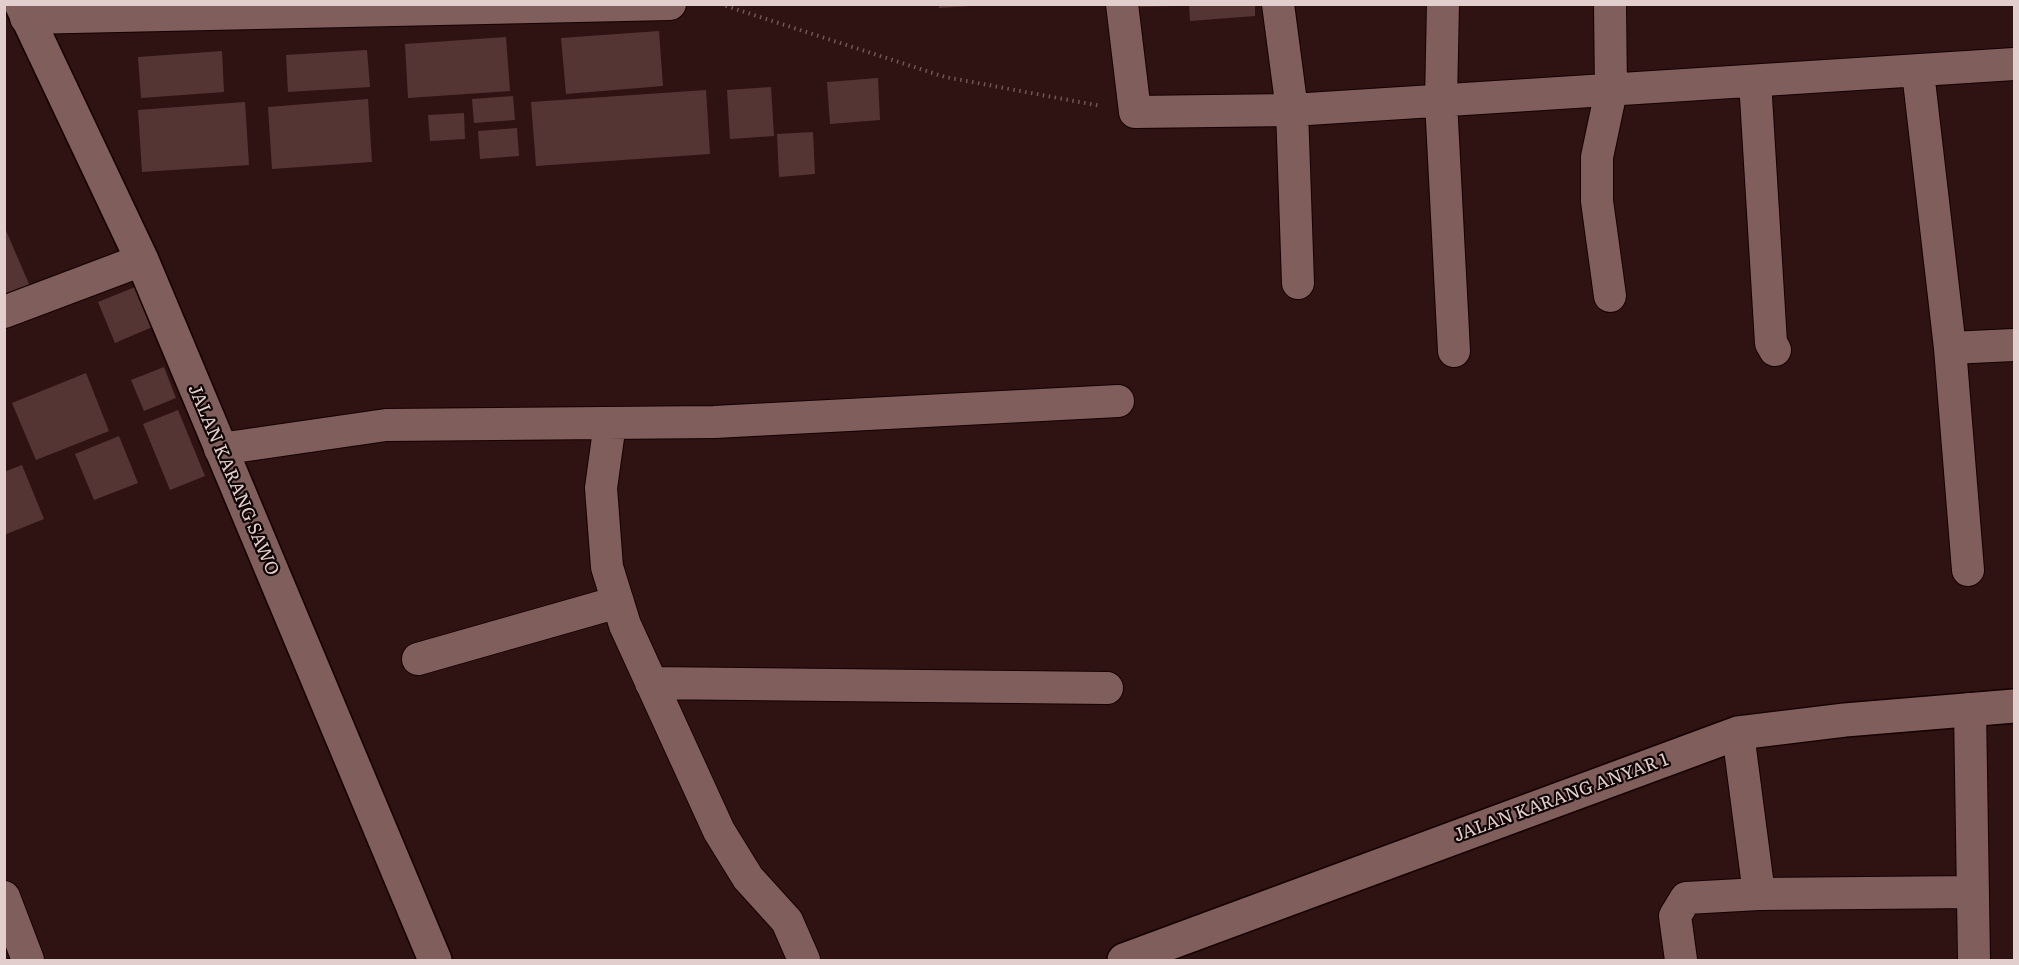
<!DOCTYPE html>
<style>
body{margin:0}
#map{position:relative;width:2019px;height:965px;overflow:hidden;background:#2f1313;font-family:Literata,serif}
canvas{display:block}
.frame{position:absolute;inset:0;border:6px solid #e2cecd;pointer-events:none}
</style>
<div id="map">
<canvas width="2019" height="965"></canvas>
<div class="frame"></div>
</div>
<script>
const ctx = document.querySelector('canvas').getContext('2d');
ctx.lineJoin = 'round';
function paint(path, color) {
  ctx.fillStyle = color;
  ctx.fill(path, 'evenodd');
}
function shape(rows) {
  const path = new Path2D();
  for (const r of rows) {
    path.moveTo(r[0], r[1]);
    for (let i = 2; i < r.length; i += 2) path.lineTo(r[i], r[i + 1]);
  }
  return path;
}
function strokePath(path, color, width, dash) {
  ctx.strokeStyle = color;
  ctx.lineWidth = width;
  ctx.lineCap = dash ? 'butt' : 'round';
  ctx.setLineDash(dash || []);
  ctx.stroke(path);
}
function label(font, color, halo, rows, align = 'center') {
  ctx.font = font + ' Literata,serif';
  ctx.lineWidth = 4.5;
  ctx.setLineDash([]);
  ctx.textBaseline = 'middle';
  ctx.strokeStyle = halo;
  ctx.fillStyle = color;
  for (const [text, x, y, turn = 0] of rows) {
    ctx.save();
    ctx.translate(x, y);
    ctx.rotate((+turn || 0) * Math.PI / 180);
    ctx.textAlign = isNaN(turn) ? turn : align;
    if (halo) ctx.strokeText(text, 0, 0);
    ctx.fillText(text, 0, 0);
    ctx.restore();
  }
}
const building = shape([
 [939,4,970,4,970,6,939,8],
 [1134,4,1175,4,1175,6,1134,7],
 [1189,4,1255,4,1255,16,1190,21],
 [659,31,663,86,566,94,561,38],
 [506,37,510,91,408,98,405,44],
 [367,50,370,87,288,92,286,55],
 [222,51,224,92,141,98,138,57],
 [878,78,880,120,830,124,827,82],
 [771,87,774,136,730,139,727,90],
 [706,90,710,154,536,166,531,102],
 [513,96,515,120,474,123,472,99],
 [368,99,372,162,272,169,268,107],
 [245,102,249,165,142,172,138,110],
 [464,113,465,139,430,141,428,115],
 [517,128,519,156,480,159,478,131],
 [813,132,815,174,779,177,777,134],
 [4,226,32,291,4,303],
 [140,285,157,325,115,343,98,302],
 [164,367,176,398,144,411,131,380],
 [86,373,109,431,36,460,12,403],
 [178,410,205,476,170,490,143,424],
 [119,436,138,483,94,500,75,454],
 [22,465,44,519,4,535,4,472]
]);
const path = shape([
 [720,4,945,77,1101,106]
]);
const street = shape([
 [1122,4,1135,112,1292,110,2014,64],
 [1278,4,1292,110,1298,283],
 [1443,4,1441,101,1454,351],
 [26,18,670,4],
 [1918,72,1950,348,1968,570],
 [1755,81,1771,343,1775,350],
 [1610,296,1597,201,1597,157,1611,91,1610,4],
 [4,312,142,260],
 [1950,348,2014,345],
 [610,423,601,488,607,567,625,625,719,831,748,878,787,921,804,960],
 [220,449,386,425,714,422,1118,401],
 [418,659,618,602],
 [651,683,1107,688],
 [1970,709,1974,960],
 [1759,894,1972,892],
 [4,897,28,960],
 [1681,960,1675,916,1686,898,1759,894,1738,733]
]);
const secondary = shape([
 [21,4,142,260,435,960],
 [1124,960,1738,733,1845,720,2014,706]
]);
const streetNames = [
 ["JALAN KARANG SAWO",233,480,67],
 ["JALAN KARANG ANYAR 1",1561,798,-20]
];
paint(building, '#543534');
strokePath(street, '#150102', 34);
strokePath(secondary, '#150102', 36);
strokePath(path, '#705757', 4, [1.5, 4.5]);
strokePath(street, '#805e5c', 32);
strokePath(secondary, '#805e5c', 33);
label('18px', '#e2cecd', '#0f0404', streetNames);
</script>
